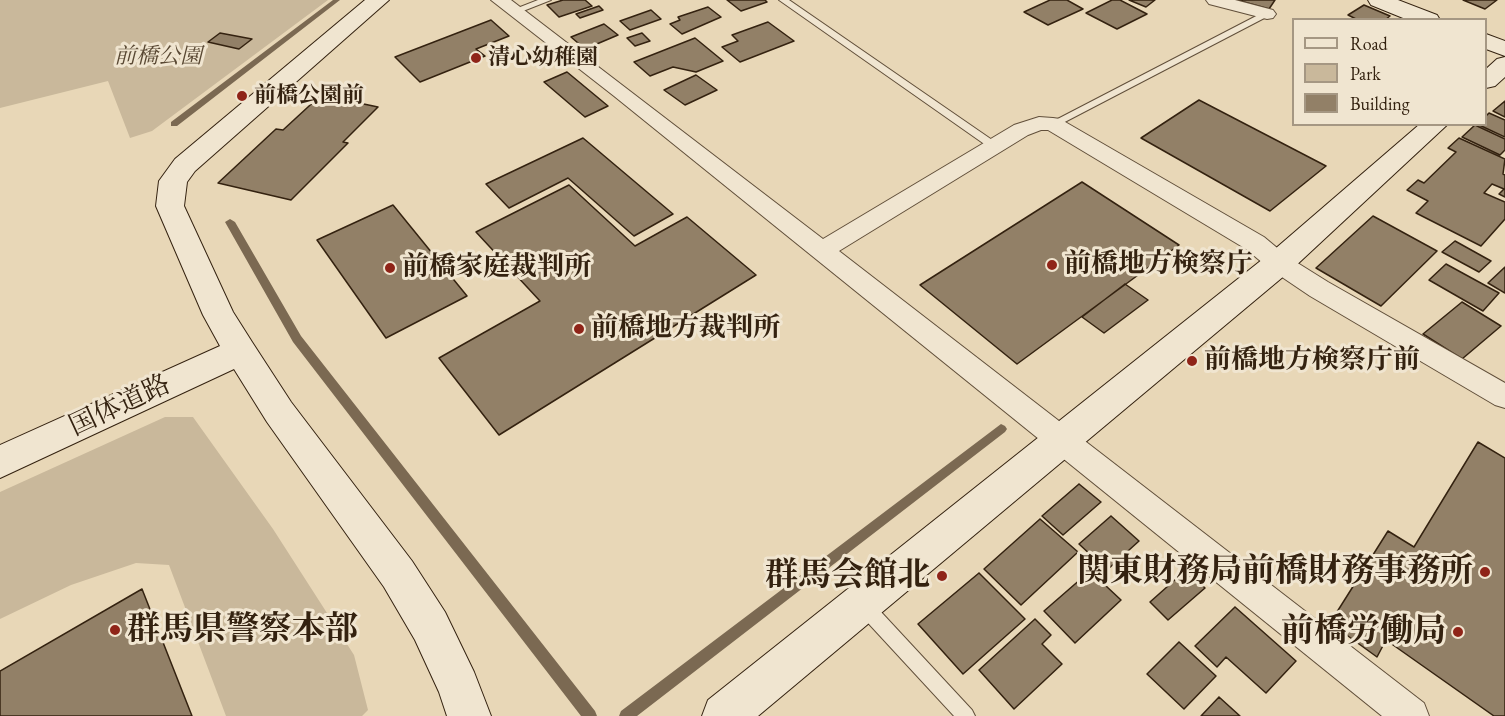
<!DOCTYPE html>
<meta charset="utf-8">
<style>
body{margin:0}
#map{position:relative;width:1505px;height:716px;overflow:hidden;background:#e8d7b7;font-family:"EB Garamond",serif}
canvas{display:block}
.legend{position:absolute;left:1292px;top:18px;width:195px;height:108px;box-sizing:border-box;background:#f0e5d0;border:2px solid #a59783;margin:0;padding:8px 10px;list-style:none;font-size:18px;color:#342210}
.legend li{display:flex;align-items:center;gap:12px;height:30px}
.legend b{width:30px;border:2px solid #a59783}
</style>
<div id="map">
<canvas width="1505" height="716"></canvas>
<ul class="legend">
<li><b style="height:8px;background:#f0e5d0"></b>Road</li>
<li><b style="height:16px;background:#c9b89b"></b>Park</li>
<li><b style="height:16px;background:#928067"></b>Building</li>
</ul>
</div>
<script>
const ctx = document.querySelector('canvas').getContext('2d');
ctx.lineJoin = 'round';
function paint(path, color) {
  ctx.fillStyle = color;
  ctx.fill(path, 'evenodd');
}
function shape(rows) {
  const path = new Path2D();
  for (const r of rows) {
    path.moveTo(r[0], r[1]);
    for (let i = 2; i < r.length; i += 2) path.lineTo(r[i], r[i + 1]);
  }
  return path;
}
function strokePath(path, color, width, dash) {
  ctx.strokeStyle = color;
  ctx.lineWidth = width;
  ctx.lineCap = dash ? 'butt' : 'round';
  ctx.setLineDash(dash || []);
  ctx.stroke(path);
}
function label(font, color, halo, rows, align = 'center') {
  ctx.font = font + ' "EB Garamond","Noto Serif JP",serif';
  ctx.lineWidth = 6;
  ctx.setLineDash([]);
  ctx.textBaseline = 'middle';
  ctx.strokeStyle = halo;
  ctx.fillStyle = color;
  for (const [text, x, y, turn = 0] of rows) {
    ctx.save();
    ctx.translate(x, y);
    ctx.rotate((+turn || 0) * Math.PI / 180);
    ctx.textAlign = isNaN(turn) ? turn : align;
    if (halo) ctx.strokeText(text, 0, 0);
    ctx.fillText(text, 0, 0);
    ctx.restore();
  }
}
const green = shape([
 [0,0,328,0,152,131,130,138,108,81,0,108],
 [165,417,193,417,273,529,354,655,368,710,362,716,226,716,169,565,136,563,71,585,0,619,0,492]
]);
const stream = shape([
 [333,0,340,0,177,126,171,126,171,122,333,0],
 [230,219,235,222,301,336,595,711,597,716,581,716,293,342,225,222,230,219],
 [1001,424,1005,426,1007,429,1005,432,637,716,619,716,621,711,1001,424]
]);
const building = shape([
 [563,0,585,0,592,6,559,17,547,5,563,0],
 [727,0,765,0,767,2,741,11,727,0],
 [1050,0,1067,0,1083,9,1048,25,1024,12,1050,0],
 [1112,0,1120,0,1147,14,1117,29,1086,13,1112,0],
 [1129,0,1155,0,1146,7,1129,0],
 [1237,0,1275,0,1269,9,1237,0],
 [1463,0,1497,0,1485,9,1463,0],
 [1364,5,1390,16,1385,20,1358,20,1348,15,1364,5],
 [599,6,603,10,580,18,576,14,599,6],
 [708,7,721,17,682,34,670,24,680,20,678,17,708,7],
 [651,10,661,19,630,30,620,21,651,10],
 [491,20,509,36,476,49,485,56,420,82,395,57,491,20],
 [768,22,794,41,740,62,722,47,738,41,732,35,768,22],
 [604,24,618,35,585,49,571,37,604,24],
 [220,33,252,39,239,49,208,42,220,33],
 [642,33,650,41,635,46,627,38,642,33],
 [695,38,723,61,696,72,673,67,650,76,634,62,695,38],
 [567,72,608,106,585,117,544,82,567,72],
 [696,75,717,90,685,105,664,90,696,75],
 [321,95,378,107,343,142,348,143,291,200,218,183,276,129,283,130,321,95],
 [1199,100,1326,166,1270,211,1141,138,1199,100],
 [1505,101,1505,117,1493,111,1505,101],
 [1489,113,1505,120,1505,137,1477,124,1486,124,1486,116,1489,113],
 [1475,125,1505,139,1505,150,1500,155,1462,137,1475,125],
 [583,138,673,214,634,236,568,178,509,208,486,184,583,138],
 [1459,138,1505,159,1503,174,1505,175,1505,197,1499,194,1504,189,1492,184,1484,193,1505,202,1505,219,1481,246,1416,213,1428,201,1407,190,1418,180,1424,183,1456,152,1448,148,1459,138],
 [1082,182,1179,245,1017,364,920,285,1082,182],
 [569,185,635,246,687,217,756,275,499,435,439,358,540,301,476,232,569,185],
 [393,205,467,296,386,338,317,240,393,205],
 [1373,216,1437,251,1381,306,1316,268,1373,216],
 [1455,241,1491,261,1479,272,1442,252,1455,241],
 [1446,264,1499,293,1483,311,1429,280,1446,264],
 [1505,267,1505,293,1488,283,1505,267],
 [1125,284,1148,300,1104,333,1082,317,1125,284],
 [1462,302,1501,326,1462,359,1423,334,1462,302],
 [1478,442,1505,458,1505,716,1494,716,1386,640,1377,657,1330,623,1388,531,1414,547,1478,442],
 [1079,484,1101,502,1063,535,1042,516,1079,484],
 [1111,516,1139,541,1107,570,1079,544,1111,516],
 [1040,519,1078,552,1021,605,984,569,1040,519],
 [1186,570,1205,588,1168,620,1150,602,1186,570],
 [1090,571,1121,600,1075,643,1044,611,1090,571],
 [979,573,1025,619,963,674,918,624,979,573],
 [142,589,192,716,0,716,0,671,142,589],
 [1235,607,1296,661,1266,693,1226,657,1217,667,1195,646,1235,607],
 [1035,619,1051,635,1042,644,1062,664,1014,709,979,670,1035,619],
 [1179,642,1216,676,1184,709,1147,674,1179,642],
 [1219,697,1240,716,1201,716,1219,697]
]);
const lane = shape([
 [538,0,551,0,518,13,510,11,538,0],
 [779,0,789,0,998,144,998,148,990,148,779,0],
 [1264,12,1272,14,1057,126,1049,126,1048,124,1264,12],
 [863,597,869,599,972,710,975,716,954,716,857,611,855,605,857,599,863,597]
]);
const street = shape([
 [491,0,511,0,823,239,1014,125,1039,117,1053,118,1060,119,1264,237,1288,257,1328,282,1505,383,1505,408,1495,405,1310,296,1270,269,1246,249,1048,130,1041,130,1028,135,839,251,1424,703,1429,716,1382,716,614,96,491,0],
 [1206,0,1235,0,1273,10,1276,14,1273,18,1267,19,1209,4,1206,0]
]);
const secondary = shape([
 [365,0,389,0,195,171,187,182,184,206,233,312,252,342,291,402,412,561,445,612,474,672,491,716,447,716,439,692,415,640,384,587,267,422,234,369,0,478,0,445,220,346,203,315,156,206,159,181,175,159,365,0],
 [1368,0,1398,0,1437,15,1440,20,1408,20,1371,5,1368,0],
 [1486,34,1505,41,1505,56,1486,49,1486,34],
 [1505,57,1505,77,1495,86,1486,88,1486,69,1497,59,1505,57],
 [1420,124,1448,124,1290,271,758,716,702,716,708,700,1268,255,1420,124]
]);
const markers = [
 [476,58,6,"#8f2418"],
 [242,96,6,"#8f2418"],
 [1052,265,6,"#8f2418"],
 [390,268,6,"#8f2418"],
 [579,329,6,"#8f2418"],
 [1192,361,6,"#8f2418"],
 [1485,572,6,"#8f2418"],
 [942,576,6,"#8f2418"],
 [115,630,6,"#8f2418"],
 [1458,632,6,"#8f2418"]
];
const farParknames = [
 ["前橋公園",158,57]
];
const farPoinames = [
 ["清心幼稚園",488,58],
 ["前橋公園前",254,96]
];
const poiNames = [
 ["前橋地方検察庁",1064,265],
 ["前橋家庭裁判所",402,268],
 ["前橋地方裁判所",591,329],
 ["前橋地方検察庁前",1204,361]
];
const streetNames = [
 ["国体道路",120,406,-25]
];
const nearPoinames = [
 ["関東財務局前橋財務事務所",1473,572],
 ["群馬会館北",930,576],
 ["群馬県警察本部",127,630,"left"],
 ["前橋労働局",1446,632]
];
paint(green, '#c9b89b');
paint(stream, '#7b6952');
paint(building, '#928067');
strokePath(building, '#342210', 1.5);
strokePath(lane, '#614f3a', 2);
strokePath(street, '#614f3a', 2);
strokePath(secondary, '#342210', 2);
paint(lane, '#f0e5d0');
paint(street, '#f0e5d0');
paint(secondary, '#f0e5d0');
for (const [x, y, r, color] of markers) {
  const dot = new Path2D();
  dot.arc(x, y, r, 0, 2 * Math.PI);
  ctx.fillStyle = color;
  ctx.fill(dot);
  strokePath(dot, '#f0e5d0', 2);
}
label('italic 22px', '#594833', '#f0e5d0', farParknames);
label('bold 22px', '#342210', '#f0e5d0', farPoinames, 'left');
label('bold 27px', '#342210', '#f0e5d0', poiNames, 'left');
label('27px', '#342210', '#f0e5d0', streetNames);
label('bold 33px', '#342210', '#f0e5d0', nearPoinames, 'right');
</script>
